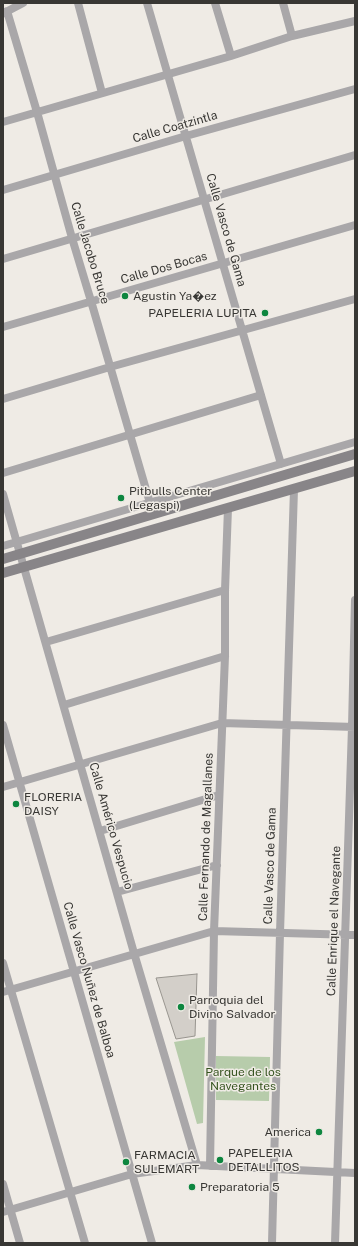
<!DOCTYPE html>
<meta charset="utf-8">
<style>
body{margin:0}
#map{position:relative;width:358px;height:1246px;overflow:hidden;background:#efebe5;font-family:"Public Sans",sans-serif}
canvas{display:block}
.frame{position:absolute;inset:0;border:4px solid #383734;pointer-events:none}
</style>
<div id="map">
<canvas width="358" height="1246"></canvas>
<div class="frame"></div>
</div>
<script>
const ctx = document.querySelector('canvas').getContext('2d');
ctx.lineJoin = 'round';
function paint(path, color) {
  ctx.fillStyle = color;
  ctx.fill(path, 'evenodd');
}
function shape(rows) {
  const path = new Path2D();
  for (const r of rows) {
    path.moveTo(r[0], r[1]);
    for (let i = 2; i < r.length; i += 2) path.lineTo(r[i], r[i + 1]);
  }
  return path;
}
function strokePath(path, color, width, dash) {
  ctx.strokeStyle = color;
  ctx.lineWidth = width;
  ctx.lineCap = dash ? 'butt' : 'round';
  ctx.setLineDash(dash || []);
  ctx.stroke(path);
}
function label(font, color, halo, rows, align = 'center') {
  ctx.font = font + ' "Public Sans",sans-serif';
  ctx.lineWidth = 3;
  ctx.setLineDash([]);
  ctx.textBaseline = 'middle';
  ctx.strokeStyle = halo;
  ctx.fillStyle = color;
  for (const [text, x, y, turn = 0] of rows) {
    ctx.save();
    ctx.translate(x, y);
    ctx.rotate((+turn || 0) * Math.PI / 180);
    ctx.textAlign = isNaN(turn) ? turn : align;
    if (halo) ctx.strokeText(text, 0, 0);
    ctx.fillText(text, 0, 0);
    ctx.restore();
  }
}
const green = shape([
 [205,1037,203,1123,197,1124,174,1042],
 [216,1056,270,1057,269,1101,216,1100]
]);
const building = shape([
 [197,974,195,1036,176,1039,156,978,197,974]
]);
const street = shape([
 [78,3,102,93],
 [147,3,281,464],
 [215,3,231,56],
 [283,3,292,36],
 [7,11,37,112,72,238,91,301,150,503],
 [4,13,23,3],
 [3,122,231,56,292,36,355,21],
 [3,190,186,136,355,89],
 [3,259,355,155],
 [3,327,355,225],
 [3,399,110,367,355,299],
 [3,473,261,395],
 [3,494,134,953,197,1165],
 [3,546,355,442],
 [46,642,225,590],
 [64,705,225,656],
 [3,725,152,1243],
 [3,787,222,723,355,727],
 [100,831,219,795],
 [117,892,217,865],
 [3,963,85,1243],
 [3,992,214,931,355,935],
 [210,1166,214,931,225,656,225,590,228,508],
 [3,1184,20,1243],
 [3,1212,132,1174,197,1165,355,1173],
 [272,1243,280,933,294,489],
 [335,1243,352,727,355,600]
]);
const secondary = shape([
 [3,559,355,454],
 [3,573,355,471]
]);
const markers = [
 [125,296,4,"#0d863f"],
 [265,313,4,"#0d863f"],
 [121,498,4,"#0d863f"],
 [16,804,4,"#0d863f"],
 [181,1007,4,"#0d863f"],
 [319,1132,4,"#0d863f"],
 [220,1160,4,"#0d863f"],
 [126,1162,4,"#0d863f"],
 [192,1187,4,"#0d863f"]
];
const streetNames = [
 ["Calle Coatzintla",175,127,-16],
 ["Calle Vasco de Gama",226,230,74],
 ["Calle Jacobo Bruce",90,253,73],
 ["Calle Dos Bocas",164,268,-16],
 ["Calle Américo Vespucio",111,826,74],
 ["Calle Fernando de Magallanes",206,837,-88],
 ["Calle Vasco de Gama",270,866,-88],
 ["Calle Enrique el Navegante",334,921,-88],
 ["Calle Vasco Nuñez de Balboa",89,980,74]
];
const poiNames = [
 ["Agustin Ya�ez",133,296],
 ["PAPELERIA LUPITA",257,313,"right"],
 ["Pitbulls Center",129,491],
 ["(Legaspi)",129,505],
 ["FLORERIA",24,797],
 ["DAISY",24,811],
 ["Parroquia del",189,1000],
 ["Divino Salvador",189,1014],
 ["America",311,1132,"right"],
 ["PAPELERIA",228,1153],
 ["DETALLITOS",228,1167],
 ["FARMACIA",134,1155],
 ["SULEMART",134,1169],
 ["Preparatoria 5",200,1187]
];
const parkNames = [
 ["Parque de los",243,1072],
 ["Navegantes",243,1086]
];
paint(green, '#b7ccab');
paint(building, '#d3cfc9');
strokePath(building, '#98958f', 1);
strokePath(street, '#a9a7a9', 8);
strokePath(secondary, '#888588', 10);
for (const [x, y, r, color] of markers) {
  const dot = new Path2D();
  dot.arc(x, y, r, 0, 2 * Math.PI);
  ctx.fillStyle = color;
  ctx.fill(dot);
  strokePath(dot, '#efebe5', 1.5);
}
label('12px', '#383734', '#efebe5', streetNames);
label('12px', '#383734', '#efebe5', poiNames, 'left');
label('12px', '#365420', '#efebe5', parkNames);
</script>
